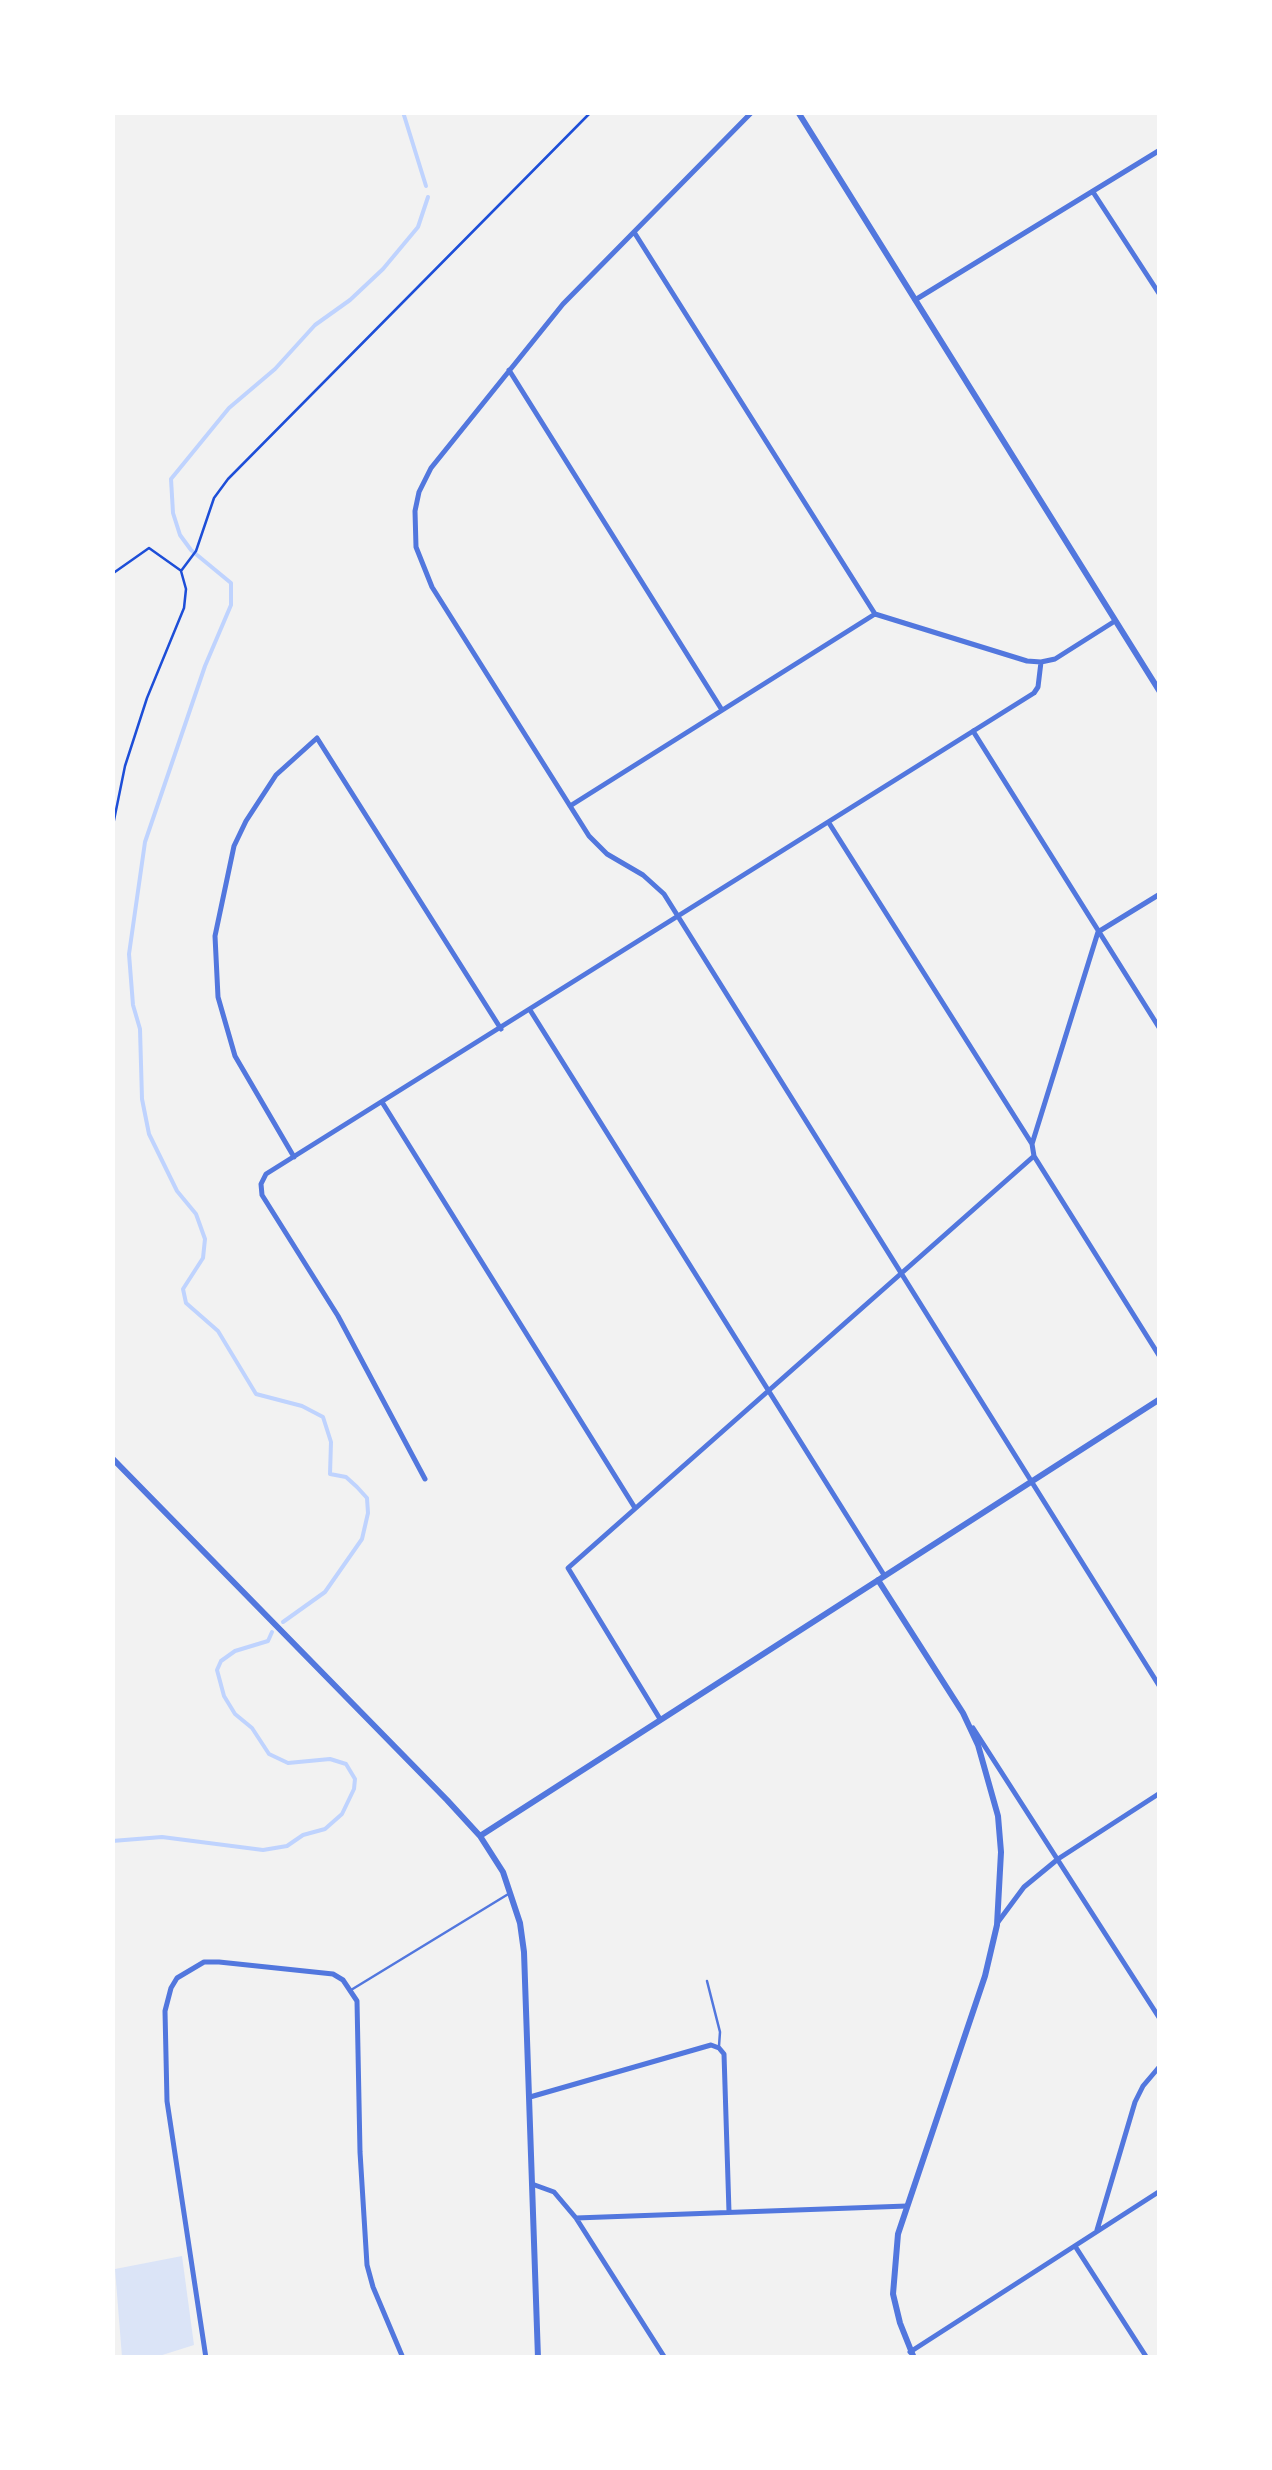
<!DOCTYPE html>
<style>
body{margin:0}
#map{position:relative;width:1272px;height:2470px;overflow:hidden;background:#f2f2f2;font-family:Overpass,sans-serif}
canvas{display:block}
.frame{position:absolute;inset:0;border:115px solid #fff;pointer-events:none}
</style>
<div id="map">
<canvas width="1272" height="2470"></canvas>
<div class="frame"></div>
</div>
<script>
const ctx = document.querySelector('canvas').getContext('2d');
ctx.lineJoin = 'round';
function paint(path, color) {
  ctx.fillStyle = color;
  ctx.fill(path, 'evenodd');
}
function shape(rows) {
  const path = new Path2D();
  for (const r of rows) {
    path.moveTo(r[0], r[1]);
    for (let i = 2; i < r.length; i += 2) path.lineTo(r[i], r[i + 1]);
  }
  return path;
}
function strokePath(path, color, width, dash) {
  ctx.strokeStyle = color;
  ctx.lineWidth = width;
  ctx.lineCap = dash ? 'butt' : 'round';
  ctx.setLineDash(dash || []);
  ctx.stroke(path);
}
const green = shape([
 [182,2256,194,2345,156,2357,122,2357,115,2269]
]);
const stream = shape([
 [403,112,426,186],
 [283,1622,325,1592,362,1539,368,1513,367,1498,357,1487,346,1477,330,1474,331,1442,323,1417,302,1406,256,1394,218,1331,186,1303,183,1289,203,1258,205,1239,196,1214,177,1191,149,1134,142,1099,140,1029,133,1005,129,954,145,842,205,666,231,605,231,583,191,550,180,535,173,513,171,479,229,408,275,369,315,325,350,300,383,269,418,227,428,197],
 [112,1841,162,1837,263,1850,287,1846,303,1835,325,1829,342,1814,354,1789,355,1779,346,1764,330,1759,288,1763,269,1754,252,1728,235,1714,224,1696,217,1670,221,1661,235,1651,268,1641,272,1632]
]);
const path = shape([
 [112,574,149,548,180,570],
 [112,830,125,766,147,698,184,608,186,589,181,571,196,551,214,498,228,479,591,112]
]);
const service = shape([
 [707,1981,720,2032,719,2046],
 [351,1990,510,1893]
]);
const minor = shape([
 [752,112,563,304,431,468,419,492,415,511,416,547,432,587,589,836,607,854,643,875,664,894,1160,1687],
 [1093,192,1160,295],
 [634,232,875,614,1027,661,1041,662,1055,659,1115,621],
 [915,300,1160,150],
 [509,370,722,710],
 [973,731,1160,1029],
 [570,806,875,614],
 [829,823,1032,1144,1034,1156,1160,1357],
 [530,1010,884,1575],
 [382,1102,635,1508],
 [1032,1144,1098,932,1160,894],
 [294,1157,235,1056,218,997,215,936,234,846,246,821,276,775,317,738,501,1029],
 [425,1479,338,1316,262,1195,261,1184,266,1174,1034,693,1038,687,1041,662],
 [660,1719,568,1568,1034,1156],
 [973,1728,1160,2019],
 [998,1922,1024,1887,1058,1859,1160,1793],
 [530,2097,711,2045,719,2048,724,2054,729,2212],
 [532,2184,554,2192,576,2218,665,2358],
 [576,2218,907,2206],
 [1097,2230,1135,2102,1143,2086,1160,2066],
 [1075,2246,1147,2358],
 [910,2352,1160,2191],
 [206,2358,167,2101,165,2011,171,1988,177,1978,204,1962,219,1962,333,1974,343,1980,357,2001,360,2152,367,2265,373,2287,403,2358]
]);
const tertiary = shape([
 [798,112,1160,692],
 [112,1458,447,1800,480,1836,503,1872,520,1923,524,1952,538,2358],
 [878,1580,963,1713,978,1745,998,1816,1001,1852,997,1925,985,1976,898,2234,893,2294,900,2323,914,2358],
 [480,1836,1160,1399]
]);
paint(green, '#dbe4f7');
strokePath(stream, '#bfd3fe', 4);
strokePath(path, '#1d4ed8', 2.5);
strokePath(service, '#5277de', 2.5);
strokePath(minor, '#5277de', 5);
strokePath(tertiary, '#5277de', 6);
</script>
